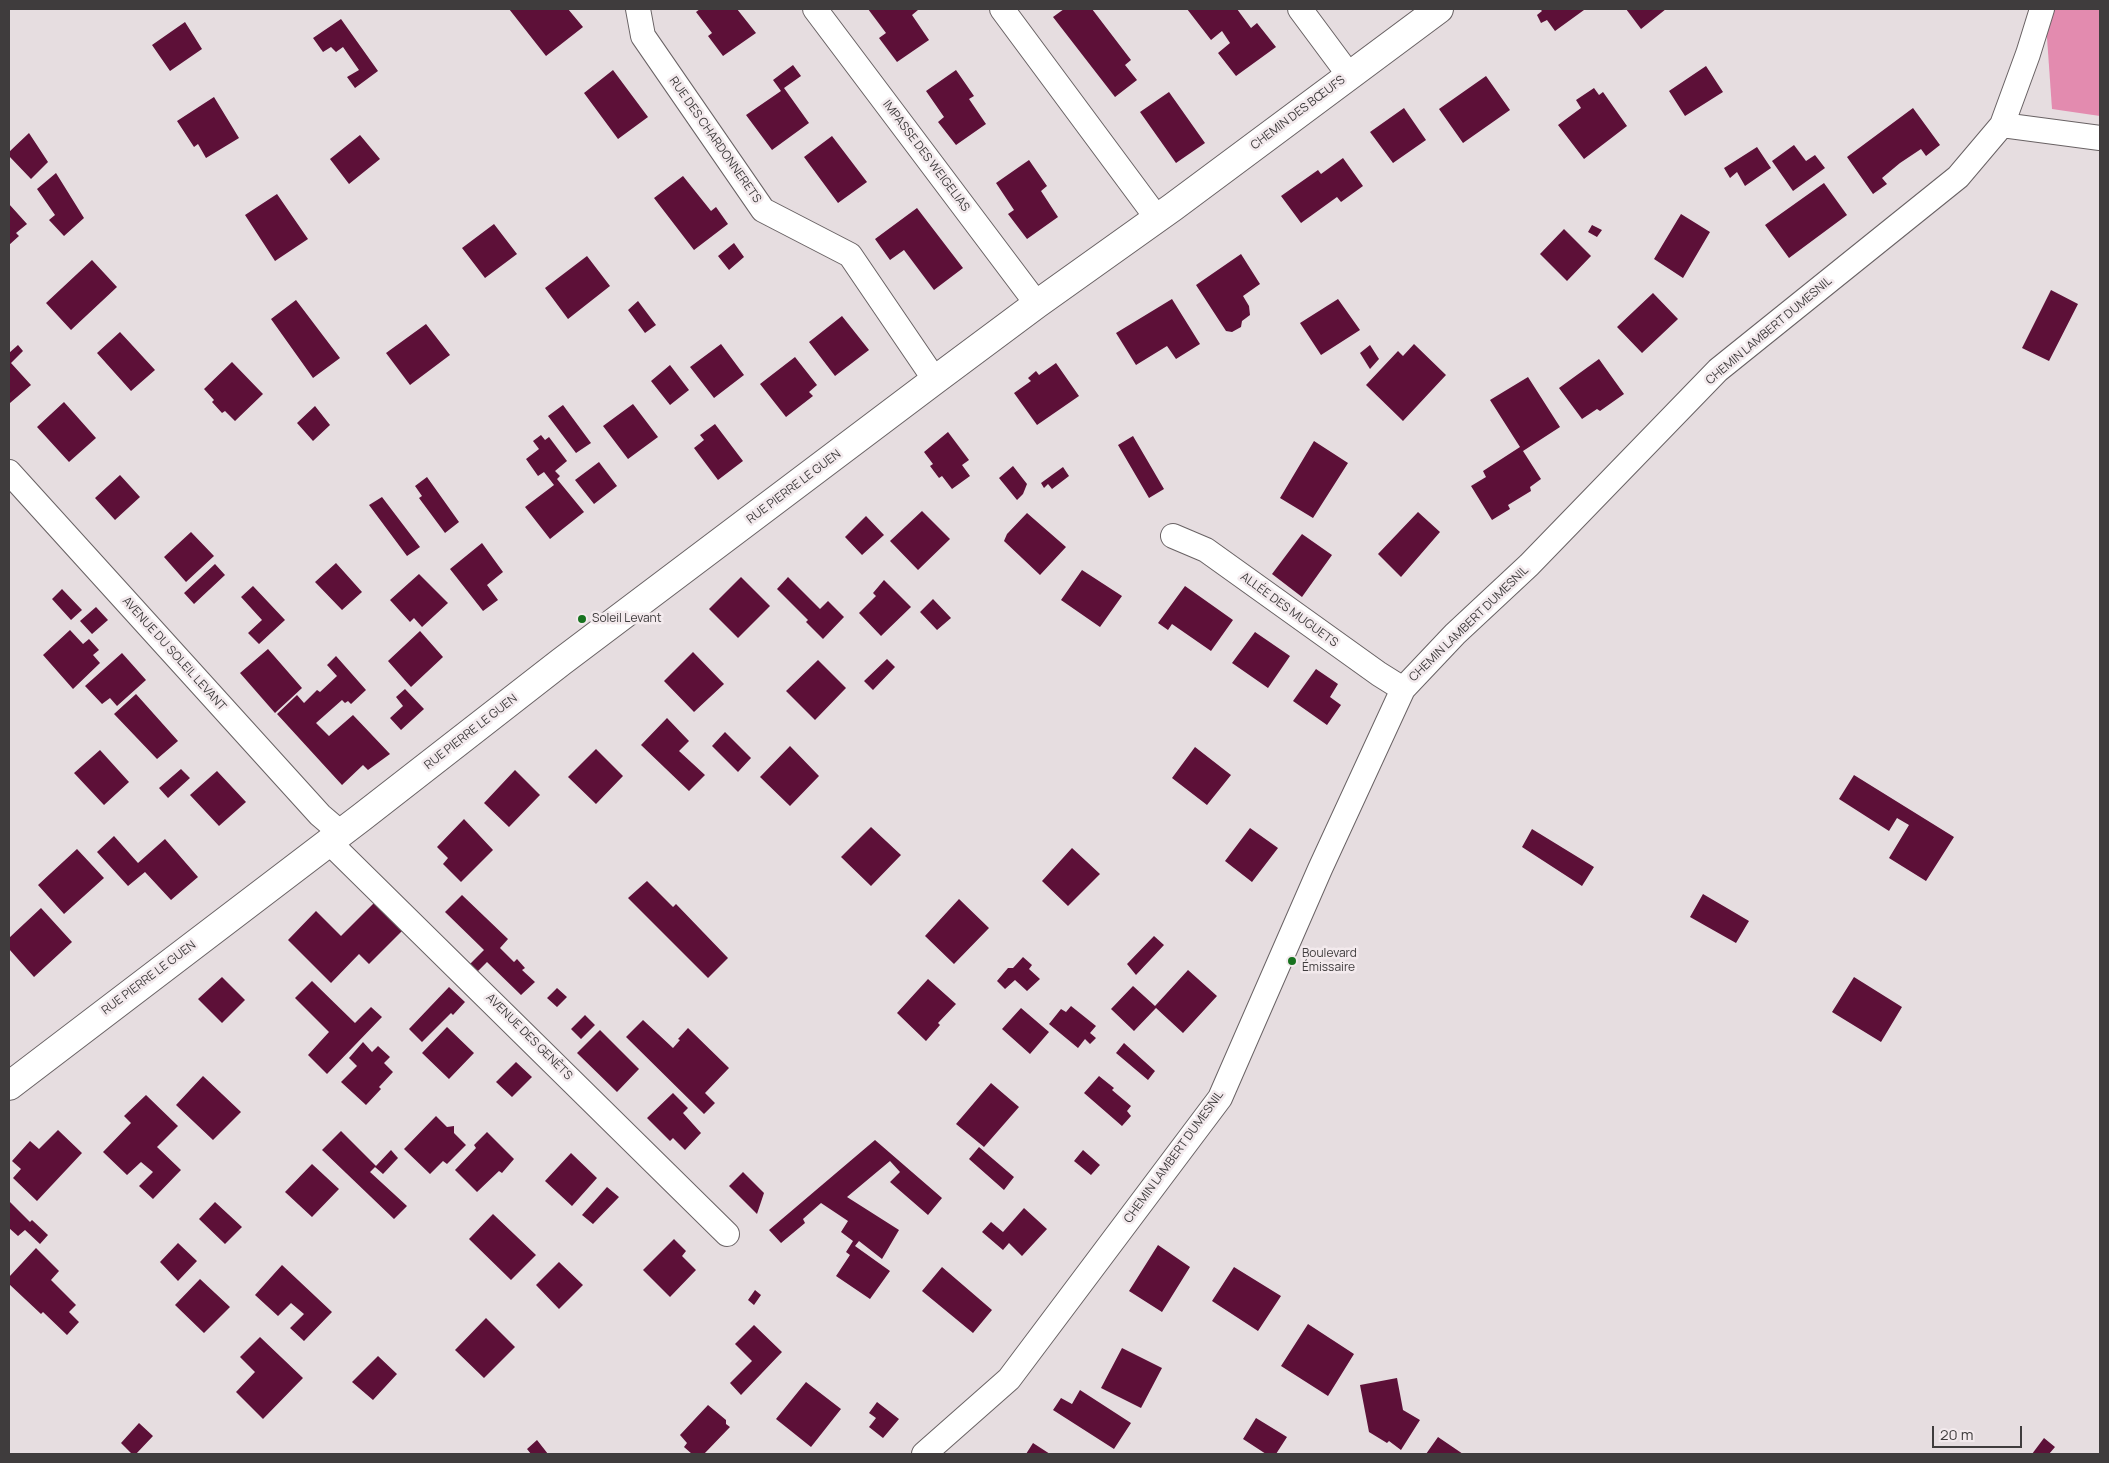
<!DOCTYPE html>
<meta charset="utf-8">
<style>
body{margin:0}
#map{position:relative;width:2109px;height:1463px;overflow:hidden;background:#e6dde0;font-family:Manrope,sans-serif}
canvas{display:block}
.frame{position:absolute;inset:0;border:10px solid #3f3c3d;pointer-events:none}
.scale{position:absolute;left:1932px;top:1426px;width:90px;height:22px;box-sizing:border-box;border:2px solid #3f3c3d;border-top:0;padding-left:6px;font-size:15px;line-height:18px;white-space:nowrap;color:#3f3c3d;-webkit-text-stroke:4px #f3eaed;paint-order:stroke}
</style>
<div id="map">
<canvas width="2109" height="1463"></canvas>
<div class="frame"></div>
<div class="scale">20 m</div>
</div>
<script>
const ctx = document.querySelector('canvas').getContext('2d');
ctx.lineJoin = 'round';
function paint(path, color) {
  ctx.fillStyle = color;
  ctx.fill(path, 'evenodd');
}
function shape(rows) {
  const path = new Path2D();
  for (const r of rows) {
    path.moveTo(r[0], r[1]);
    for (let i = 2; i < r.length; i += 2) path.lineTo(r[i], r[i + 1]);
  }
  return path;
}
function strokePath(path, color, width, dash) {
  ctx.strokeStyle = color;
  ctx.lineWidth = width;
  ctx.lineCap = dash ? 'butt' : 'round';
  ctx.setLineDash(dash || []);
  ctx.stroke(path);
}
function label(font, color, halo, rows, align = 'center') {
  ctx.font = font + ' Manrope,sans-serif';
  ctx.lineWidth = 5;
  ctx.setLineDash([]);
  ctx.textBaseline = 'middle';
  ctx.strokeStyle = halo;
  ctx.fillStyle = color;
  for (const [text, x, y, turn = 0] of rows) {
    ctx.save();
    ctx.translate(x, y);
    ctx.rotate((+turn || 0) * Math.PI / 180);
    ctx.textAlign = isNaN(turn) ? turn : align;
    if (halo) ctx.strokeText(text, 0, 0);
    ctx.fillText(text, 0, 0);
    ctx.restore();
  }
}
const forest = shape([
 [2045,9,2100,9,2100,116,2052,109]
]);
const building = shape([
 [509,9,568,9,583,27,546,56],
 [700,9,737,9,756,33,723,56,708,36,712,33,696,12],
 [868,9,917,9,918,10,912,15,929,40,897,62,879,38,886,33],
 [1064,9,1092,9,1131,60,1125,65,1137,80,1115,97,1053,17],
 [1187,9,1237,9,1251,28,1257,23,1276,47,1236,76,1218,53,1230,43,1222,31,1211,40],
 [1540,9,1583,9,1584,10,1555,31,1547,20,1541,23,1537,15,1542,11],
 [1626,9,1666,9,1641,29],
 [341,19,378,71,355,88,347,77,359,70,343,47,336,52,331,47,323,52,313,38],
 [185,22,202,49,170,71,152,45],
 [793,65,801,76,784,88,809,123,772,150,746,115,781,91,773,80],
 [1706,66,1723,92,1685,116,1669,91],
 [613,70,648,117,618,139,584,93],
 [956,70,974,96,969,99,986,124,956,145,938,122,944,117,926,91],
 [1486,76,1510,110,1463,143,1439,109],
 [1594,88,1599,95,1603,92,1627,126,1584,159,1558,125,1581,108,1576,100],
 [1169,92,1205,143,1176,163,1140,112],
 [214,97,239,138,206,158,198,144,194,147,177,121],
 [1404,108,1426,140,1393,163,1370,132],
 [1913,108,1940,145,1926,156,1921,149,1900,163,1882,178,1887,184,1873,194,1847,157],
 [29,133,48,162,31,179,9,156,9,152],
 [360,135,380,159,349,184,330,159],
 [832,136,867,182,838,203,804,157],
 [1794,145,1806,161,1815,155,1825,168,1793,191,1772,161],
 [1757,147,1771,168,1745,186,1737,172,1730,178,1724,168],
 [1343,158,1363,186,1341,202,1337,197,1301,223,1281,196,1318,170,1321,174],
 [1029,160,1047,186,1041,191,1058,217,1027,239,1008,214,1014,210,996,183],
 [56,173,84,218,64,236,49,220,55,215,37,189],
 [683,176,711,211,716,207,728,224,694,250,654,198],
 [1824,183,1847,215,1789,258,1765,225],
 [277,194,308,239,275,261,245,215],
 [9,204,27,224,16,233,19,236,9,245],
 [917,208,963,268,934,290,904,250,890,260,875,239],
 [1681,214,1710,232,1683,278,1654,259],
 [494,224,517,254,485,278,462,248],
 [1592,225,1602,230,1597,237,1588,232],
 [1564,229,1591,256,1567,281,1540,254],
 [734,243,744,257,729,270,718,256],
 [1241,254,1260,284,1243,296,1249,306,1250,315,1242,321,1241,327,1232,332,1226,331,1196,285],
 [587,256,610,286,568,319,545,288],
 [92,260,117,287,71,330,46,303],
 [2051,290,2078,304,2049,361,2022,348],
 [1653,293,1678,319,1642,353,1617,327],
 [1172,299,1200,344,1176,359,1167,346,1136,365,1116,333],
 [1338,299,1360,330,1321,355,1300,323],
 [296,300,340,358,313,378,271,319],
 [638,301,656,325,645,333,628,310],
 [842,316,869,350,835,376,809,342],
 [426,324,450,355,410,385,386,353],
 [120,332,155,370,131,391,97,353],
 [721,344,744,375,714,398,690,367],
 [1414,344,1446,375,1403,421,1366,385,1398,351,1403,356],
 [18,345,23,351,11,363,31,385,10,403,9,401,9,353],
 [1370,345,1379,359,1370,369,1360,353],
 [795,357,817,385,809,392,813,396,786,417,760,384],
 [1599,359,1624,394,1600,411,1597,409,1582,419,1559,388],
 [232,362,263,394,235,421,225,411,222,413,212,402,214,400,204,389],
 [1056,363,1079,396,1037,425,1014,393,1031,381,1028,378,1036,371,1039,375],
 [670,365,689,390,670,405,651,381],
 [1528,377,1560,427,1523,451,1541,479,1530,487,1531,491,1508,505,1510,509,1492,520,1471,486,1486,477,1483,471,1520,447,1490,400],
 [64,402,96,438,69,462,37,427],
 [633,404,658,437,628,459,603,426],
 [563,405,591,443,576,453,548,416],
 [315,406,330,425,313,441,297,423],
 [715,424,743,461,718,480,694,448,704,440,700,435],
 [948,432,969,460,962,465,970,476,952,489,942,476,939,478,930,466,933,464,924,452],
 [541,435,545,440,549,437,567,461,555,471,560,476,557,479,584,512,550,539,525,507,554,485,544,472,538,476,526,459,539,449,533,441],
 [1133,436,1164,489,1149,498,1118,445],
 [1314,441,1348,463,1313,518,1280,498],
 [599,462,617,486,594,504,575,480],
 [1013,466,1027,484,1023,494,1017,500,999,478],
 [1063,467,1069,476,1052,489,1048,484,1044,488,1041,483],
 [120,475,140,497,115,520,95,498],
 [427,477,459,522,445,533,419,498,422,496,415,486],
 [382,497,420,547,407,556,369,505],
 [922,511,950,539,918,570,890,541],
 [1418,512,1440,532,1401,577,1378,554],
 [1027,513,1066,547,1040,575,1004,541,1007,534],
 [866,516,884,535,862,555,845,537],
 [191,532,214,556,186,582,164,557],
 [1302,534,1332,555,1302,597,1272,574],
 [482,543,503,572,487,585,498,600,483,611,450,569],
 [336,563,362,592,342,610,315,582],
 [215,564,225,575,194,604,184,593],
 [1082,570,1122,596,1100,627,1061,600],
 [419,574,448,603,422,627,414,618,410,622,390,600],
 [741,577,770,606,738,638,709,609],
 [788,577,820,609,828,601,844,617,823,639,806,622,808,620,777,589],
 [884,580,911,607,881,636,859,613,876,596,873,593],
 [253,586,285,620,259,644,248,633,262,620,241,597],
 [1185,586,1233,620,1211,651,1172,624,1168,630,1158,623],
 [62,589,82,610,71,620,52,599],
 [933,599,951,618,937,630,920,612],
 [96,607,108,620,92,634,80,621],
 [70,630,83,644,89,639,99,650,93,655,100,663,73,689,43,655],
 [420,631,443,657,411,687,388,661],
 [1255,632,1290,656,1268,688,1232,663],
 [268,649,302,688,275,713,240,673],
 [693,652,724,684,694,712,664,681],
 [122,653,146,680,117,706,110,698,102,704,85,686],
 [336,656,366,690,351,704,348,701,345,703,342,700,316,723,329,736,353,715,390,754,368,770,363,765,342,785,277,714,297,695,304,703,317,690,320,692,337,676,327,665],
 [887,659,895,667,873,690,864,681],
 [818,660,846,688,815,720,786,691],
 [1316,669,1338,684,1330,697,1341,705,1327,725,1293,701],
 [405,689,424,709,401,730,390,718,403,706,396,697],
 [136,694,178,741,157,759,114,714],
 [667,718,689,741,679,751,705,775,689,791,641,745],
 [725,732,751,758,738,772,712,746],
 [790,746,819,776,790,806,760,777],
 [1195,747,1231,775,1207,805,1172,778],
 [596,749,623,776,596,804,568,777],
 [100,750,129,782,104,805,74,773],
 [181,769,190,778,168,798,159,788],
 [515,770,540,795,509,827,484,803],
 [217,771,246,802,219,826,190,795],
 [1854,775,1954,837,1926,881,1889,858,1909,825,1897,818,1889,831,1839,799],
 [464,819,493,850,461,882,443,864,448,858,437,847],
 [871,827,901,855,871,886,841,857],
 [1250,828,1278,848,1252,882,1225,861],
 [1532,829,1594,867,1582,886,1522,847],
 [114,836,138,863,165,839,198,877,171,900,145,872,128,886,97,852],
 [1072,848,1100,874,1068,906,1042,881],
 [77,849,104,878,64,914,38,885],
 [647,881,673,907,676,904,728,958,708,978,628,898],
 [1703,894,1749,921,1736,943,1690,917],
 [462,895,508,939,500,948,514,962,517,959,525,968,522,970,535,982,521,995,487,962,474,975,467,967,484,950,445,912],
 [959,899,989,928,954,964,925,936],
 [377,900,405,928,369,964,359,954,331,983,288,940,316,911,341,936],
 [41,908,72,942,34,977,9,949,9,938],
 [1154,936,1164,945,1136,975,1127,964],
 [1023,957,1032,965,1029,969,1040,979,1027,991,1015,980,1005,989,997,981,1008,968,1013,968],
 [1188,970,1217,996,1183,1033,1156,1008,1134,1031,1111,1009,1133,986,1155,1006],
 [222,977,245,1000,222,1023,198,999],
 [1854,977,1902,1007,1881,1042,1832,1012],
 [928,979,956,1004,938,1023,940,1025,926,1041,897,1013],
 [312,981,355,1023,371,1007,382,1017,327,1074,308,1055,329,1032,295,998],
 [449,987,465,1002,453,1015,451,1013,422,1042,409,1029],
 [557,988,567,997,557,1007,547,998],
 [1071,1006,1096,1026,1090,1033,1096,1038,1090,1044,1085,1039,1078,1048,1049,1024,1061,1009,1066,1012],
 [1021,1008,1049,1032,1030,1054,1002,1029],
 [585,1015,595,1025,581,1039,571,1029],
 [643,1020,673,1048,680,1040,678,1039,688,1028,729,1068,705,1093,715,1103,704,1114,626,1037],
 [447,1027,474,1053,449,1079,422,1053],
 [600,1030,639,1069,617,1092,577,1053],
 [363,1042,372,1052,378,1046,390,1057,384,1063,393,1072,379,1087,381,1089,366,1105,341,1082,357,1066,349,1058],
 [1124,1043,1155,1071,1148,1080,1116,1053],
 [516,1062,532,1077,512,1097,496,1082],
 [203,1076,241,1112,213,1140,176,1105],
 [1099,1076,1114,1088,1112,1090,1131,1106,1127,1111,1131,1116,1122,1126,1084,1093],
 [991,1083,1019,1107,984,1147,956,1124],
 [673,1093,688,1108,683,1113,701,1133,685,1150,673,1138,670,1141,647,1118],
 [146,1095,178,1126,157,1147,181,1170,153,1199,139,1186,153,1172,141,1162,127,1175,103,1152,131,1123,124,1116],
 [436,1116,447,1127,454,1126,454,1133,466,1145,447,1164,443,1161,430,1174,404,1149],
 [58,1130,82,1153,37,1201,13,1178,21,1169,12,1161,30,1141,39,1149],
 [341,1131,376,1166,370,1172,407,1206,394,1219,322,1150],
 [487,1132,514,1159,502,1173,499,1171,477,1192,455,1170,476,1148,474,1145],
 [875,1140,942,1198,928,1215,890,1182,900,1172,890,1161,847,1197,899,1230,882,1259,859,1241,855,1246,890,1271,870,1299,836,1276,850,1255,846,1252,853,1241,841,1232,848,1221,821,1203,803,1219,805,1223,781,1243,769,1230],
 [979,1147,1014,1177,1004,1190,969,1159],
 [391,1150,398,1158,383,1174,375,1167],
 [1083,1150,1100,1165,1091,1175,1074,1161],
 [571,1153,597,1178,572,1206,545,1181],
 [312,1164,339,1189,312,1217,285,1192],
 [743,1172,764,1193,757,1214,729,1186],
 [607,1187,619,1197,593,1224,582,1215],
 [9,1201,30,1222,32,1220,48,1235,40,1244,25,1230,18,1236,9,1228],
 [215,1202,242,1227,225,1244,199,1219],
 [1024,1208,1047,1229,1022,1256,1009,1243,1003,1250,982,1232,991,1222,1003,1232],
 [493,1214,536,1255,511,1280,469,1239],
 [674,1239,686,1251,682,1256,696,1270,670,1297,643,1270],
 [178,1243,197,1261,178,1281,160,1262],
 [1158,1245,1190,1267,1162,1312,1129,1291],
 [36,1248,59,1271,51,1280,76,1305,69,1312,79,1322,67,1335,43,1312,41,1314,9,1284,9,1277],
 [559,1262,583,1285,559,1309,536,1285],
 [282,1265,332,1312,304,1341,290,1328,304,1314,291,1303,278,1316,255,1295],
 [942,1267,992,1310,973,1333,922,1291],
 [1234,1267,1281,1296,1258,1331,1212,1301],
 [200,1279,230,1307,204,1333,175,1305],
 [755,1290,761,1295,754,1305,748,1300],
 [486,1318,515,1347,484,1378,455,1350],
 [1308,1324,1354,1354,1328,1396,1281,1366],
 [754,1325,782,1352,741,1395,730,1383,752,1361,735,1344],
 [260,1337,303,1378,263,1419,236,1392,255,1372,240,1357],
 [1122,1348,1162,1368,1141,1408,1101,1388],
 [378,1356,397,1374,373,1400,352,1382],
 [1397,1378,1403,1410,1420,1420,1401,1450,1389,1441,1387,1443,1369,1432,1360,1385],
 [806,1382,841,1409,811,1447,776,1419],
 [1080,1390,1131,1423,1114,1449,1053,1410,1061,1398,1072,1404],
 [877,1402,899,1419,883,1438,869,1427,876,1418,869,1413],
 [708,1405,726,1420,726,1424,730,1427,704,1454,692,1454,684,1447,687,1443,680,1435],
 [1256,1418,1287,1437,1276,1454,1266,1454,1243,1439],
 [139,1423,153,1436,136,1454,132,1454,121,1443],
 [1438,1437,1463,1454,1426,1454],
 [2044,1438,2055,1447,2049,1454,2032,1454],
 [537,1440,548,1454,531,1454,527,1449],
 [1033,1443,1050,1454,1026,1454]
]);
const street = shape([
 [638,9,643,36,763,210,850,255,935,380],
 [815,9,1037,304],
 [1002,9,1157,218],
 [1300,9,1349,75],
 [2002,125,2100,138],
 [9,472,320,815,341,833],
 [1173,536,1206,550,1379,674,1403,689],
 [329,842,727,1234],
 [924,1454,1009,1379,1220,1098,1320,869,1403,689,1455,634,1529,565,1718,370,1958,177,2002,125,2028,54,2042,9]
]);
const secondary = shape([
 [9,1086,362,817,561,662,935,380,1037,304,1173,207,1439,9]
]);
const markers = [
 [582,619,5,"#17721f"],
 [1292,961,5,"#17721f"]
];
const streetNames = [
 ["CHEMIN DES BŒUFS",1298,113,-37],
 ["RUE DES CHARDONNERETS",715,140,55],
 ["IMPASSE DES WEIGELIAS",926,156,53],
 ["CHEMIN LAMBERT DUMESNIL",1769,331,-40],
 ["RUE PIERRE LE GUEN",794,487,-37],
 ["ALLÉE DES MUGUETS",1289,610,36],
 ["CHEMIN LAMBERT DUMESNIL",1469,624,-44],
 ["AVENUE DU SOLEIL LEVANT",174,654,48],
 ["RUE PIERRE LE GUEN",471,732,-38],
 ["RUE PIERRE LE GUEN",149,978,-37],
 ["AVENUE DES GENÊTS",529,1037,45],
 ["CHEMIN LAMBERT DUMESNIL",1174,1157,-54]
];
const poiNames = [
 ["Soleil Levant",592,619],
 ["Boulevard",1302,954],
 ["Émissaire",1302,968]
];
paint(forest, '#e38baf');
paint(building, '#5d1038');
strokePath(street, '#696264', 26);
strokePath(secondary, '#696264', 30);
strokePath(street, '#fff', 24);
strokePath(secondary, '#fff', 28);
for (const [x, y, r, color] of markers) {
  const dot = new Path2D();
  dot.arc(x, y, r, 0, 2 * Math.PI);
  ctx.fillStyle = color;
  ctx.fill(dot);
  strokePath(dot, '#f3eaed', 2);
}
label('12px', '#3f3c3d', '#f3eaed', streetNames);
label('12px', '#3f3c3d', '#f3eaed', poiNames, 'left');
</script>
